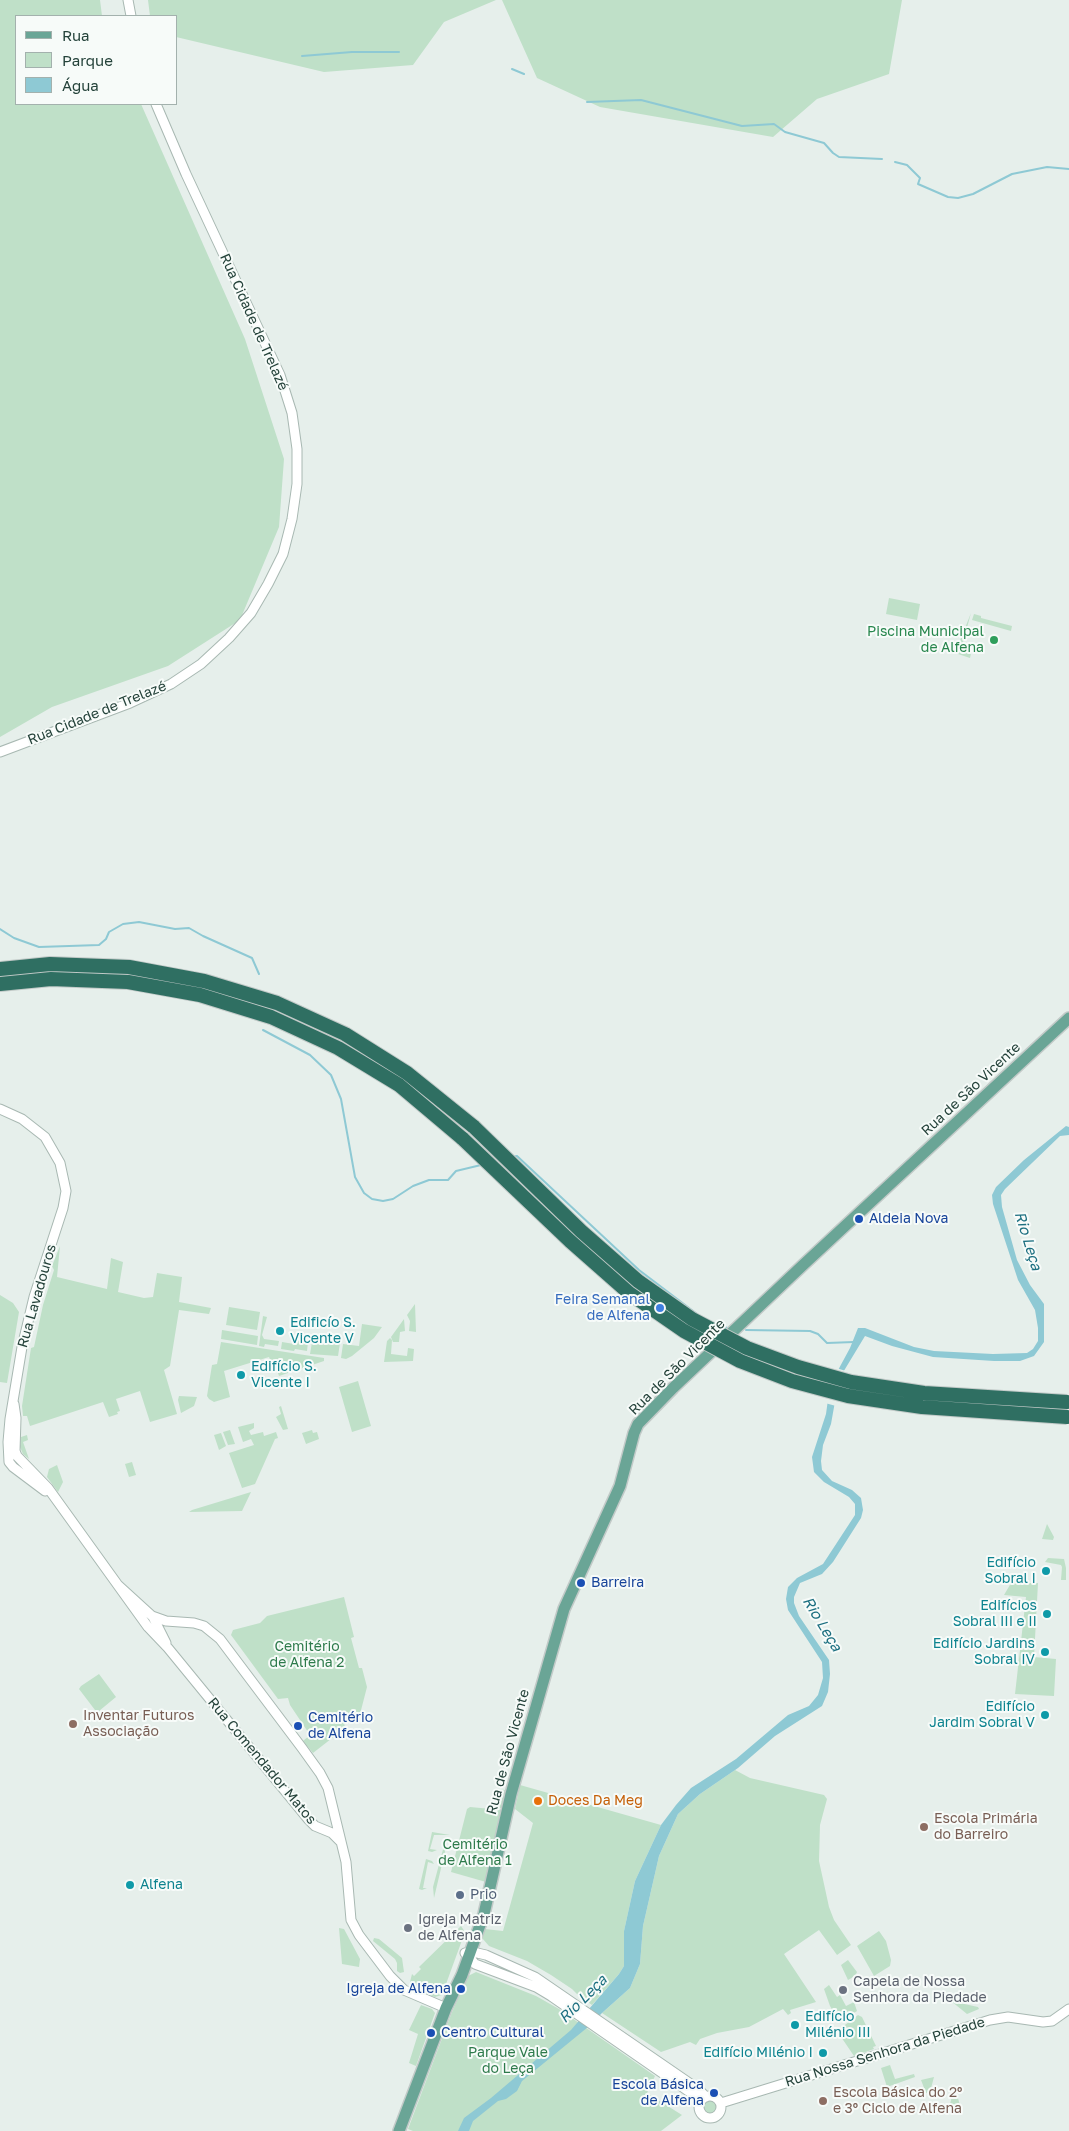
<!DOCTYPE html>
<meta charset="utf-8">
<style>
body{margin:0}
#map{position:relative;width:1069px;height:2131px;overflow:hidden;background:#e6efeb;font-family:"Golos Text",sans-serif}
canvas{display:block}
.legend{position:absolute;left:15px;top:15px;width:162px;height:90px;box-sizing:border-box;background:#f7fbf9;border:1px solid #a3b1ad;margin:0;padding:6px 9px;list-style:none;font-size:15px;color:#24423a}
.legend li{display:flex;align-items:center;gap:10px;height:25px}
.legend b{width:25px;border:1px solid #a3b1ad}
</style>
<div id="map">
<canvas width="1069" height="2131"></canvas>
<ul class="legend">
<li><b style="height:6px;background:#6aa596"></b>Rua</li>
<li><b style="height:14px;background:#bfe0c8"></b>Parque</li>
<li><b style="height:14px;background:#8ec9d4"></b>Água</li>
</ul>
</div>
<script>
const ctx = document.querySelector('canvas').getContext('2d');
ctx.lineJoin = 'round';
function paint(path, color) {
  ctx.fillStyle = color;
  ctx.fill(path, 'evenodd');
}
function shape(rows) {
  const path = new Path2D();
  for (const r of rows) {
    if (r.length === 3) {
      path.moveTo(r[0] + r[2], r[1]);
      path.arc(r[0], r[1], r[2], 0, 2 * Math.PI);
      continue;
    }
    path.moveTo(r[0], r[1]);
    for (let i = 2; i < r.length; i += 2) path.lineTo(r[i], r[i + 1]);
  }
  return path;
}
function strokePath(path, color, width, dash) {
  ctx.strokeStyle = color;
  ctx.lineWidth = width;
  ctx.lineCap = dash ? 'butt' : 'round';
  ctx.setLineDash(dash || []);
  ctx.stroke(path);
}
function label(font, color, halo, rows, align = 'center') {
  ctx.font = font + ' "Golos Text",sans-serif';
  ctx.lineWidth = 4;
  ctx.setLineDash([]);
  ctx.textBaseline = 'middle';
  ctx.strokeStyle = halo;
  ctx.fillStyle = color;
  for (const [text, x, y, turn = 0] of rows) {
    ctx.save();
    ctx.translate(x, y);
    ctx.rotate((+turn || 0) * Math.PI / 180);
    ctx.textAlign = isNaN(turn) ? turn : align;
    if (halo) ctx.strokeText(text, 0, 0);
    ctx.fillText(text, 0, 0);
    ctx.restore();
  }
}
const green = shape([
 [0,0,100,0,102,16,16,16,16,104,141,104,245,339,284,459,279,527,240,620,168,666,52,707,0,737],
 [148,0,496,0,444,22,413,65,324,72,176,37,176,16,150,16],
 [502,0,902,0,889,74,817,99,773,137,600,107,537,78],
 [889,598,920,604,917,620,886,614],
 [971,613,962,646,972,649,970,658,955,653],
 [974,614,981,616,981,618,1012,626,1011,631,972,620],
 [60,1246,57,1277,107,1289,111,1258,123,1262,118,1292,144,1298,153,1297,157,1273,182,1277,179,1302,211,1308,209,1314,179,1310,170,1366,164,1370,177,1414,150,1422,140,1391,116,1399,120,1411,117,1412,118,1414,109,1417,103,1402,30,1426,27,1416,23,1416,22,1406,31,1348,34,1347,43,1305,54,1270,52,1266],
 [0,1295,13,1303,19,1312,7,1383,0,1382],
 [415,1304,416,1332,409,1331,410,1321,407,1315],
 [229,1307,260,1312,257,1330,226,1325],
 [263,1316,267,1317,262,1335,264,1339,279,1341,278,1346,265,1344,264,1347,259,1346],
 [404,1319,405,1331,400,1332,399,1342,393,1342,391,1337],
 [362,1324,382,1327,374,1338,352,1356,346,1359,341,1358,343,1344,359,1346],
 [222,1330,258,1336,257,1345,221,1339],
 [390,1338,392,1340,391,1354,407,1356,408,1348,414,1349,413,1361,384,1362,387,1341],
 [295,1340,308,1342,307,1351,295,1349,294,1351,281,1349,282,1342,294,1344],
 [327,1341,340,1343,338,1356,310,1354,312,1342,326,1345],
 [221,1342,324,1358,324,1361,279,1376,274,1361,271,1362,269,1357,224,1371,230,1397,214,1402,209,1399,207,1396,212,1365,217,1364],
 [358,1381,371,1426,352,1432,339,1387],
 [179,1396,197,1397,194,1406,181,1413,178,1400],
 [281,1406,288,1429,283,1430,276,1417,281,1414,279,1407],
 [254,1423,254,1428,249,1431,251,1435,263,1432,264,1436,276,1432,278,1438,275,1439,255,1484,242,1488,229,1453,254,1445,251,1439,243,1442,238,1427],
 [230,1430,235,1444,228,1445,223,1432],
 [312,1430,313,1433,317,1432,319,1439,306,1444,302,1433],
 [221,1433,226,1446,219,1450,214,1435],
 [27,1435,28,1440,23,1442,29,1459,23,1454,20,1447,21,1437],
 [132,1462,136,1475,129,1477,125,1464],
 [57,1465,63,1482,58,1492,47,1477,49,1469],
 [251,1492,242,1511,189,1512,192,1510],
 [1047,1524,1054,1537,1053,1540,1042,1539],
 [1048,1558,1064,1559,1066,1568,1066,1580,1061,1580,1062,1567,1061,1565,1045,1562],
 [1014,1578,1016,1583,1038,1583,1034,1657,1056,1659,1054,1696,1015,1694,1026,1597,1004,1595],
 [344,1597,354,1637,351,1638,359,1668,362,1668,367,1687,359,1718,344,1722,345,1728,313,1753,303,1741,310,1735,290,1705,288,1698,278,1699,231,1635,233,1630,260,1623,267,1616],
 [99,1674,116,1697,99,1711,95,1710,79,1689,81,1686],
 [735,1770,750,1778,824,1795,827,1799,820,1825,819,1861,829,1907,834,1920,851,1945,837,1955,819,1930,784,1954,816,2002,790,2010,791,2013,788,2015,783,2009,749,2027,717,2033,700,2039,696,2045,690,2042,661,2052,602,2013,630,1988,640,1964,643,1926,659,1856,678,1814,700,1794],
 [520,1785,661,1825,635,1881,624,1931,624,1966,619,1974,592,2005,578,1995,572,1989,551,1975,527,1961,489,1946,482,1938,485,1929,503,1931,533,1823,515,1809],
 [497,1789,505,1790,502,1808,496,1808],
 [470,1807,502,1810,486,1882,451,1872,467,1809],
 [432,1832,450,1835,434,1835,430,1849,437,1850,432,1852,428,1851],
 [445,1842,447,1843,434,1898,433,1887],
 [426,1859,432,1861,434,1864,428,1862,423,1888,427,1888,422,1890,419,1889],
 [461,1926,465,1932,442,1995,435,1997,412,1988,410,1982,412,1974,414,1976,421,1969,419,1967],
 [339,1928,344,1929,360,1959,359,1967,342,1964],
 [879,1931,886,1941,891,1960,890,1966,874,1976,857,1946],
 [374,1938,379,1939,402,1958,404,1972,400,1973,397,1971,397,1963,395,1959,373,1941],
 [848,1960,857,1972,855,1976,848,1980,841,1965],
 [476,1972,536,1996,559,2009,655,2076,647,2093,682,2115,661,2131,413,2131,408,2129,452,2012,468,1976],
 [829,1985,837,1997,840,1995,846,2006,854,2002,857,2011,845,2019,835,2014,830,2006,824,1989],
 [951,2001,978,2007,979,2009,967,2014],
 [421,2005,432,2009,435,2013,416,2066,409,2063,418,2034,409,2030],
 [858,2015,862,2017,876,2046,873,2047,874,2049,854,2056,837,2031],
 [890,2065,895,2079,914,2074,915,2077,887,2087,881,2068],
 [934,2077,930,2092,926,2093,921,2080],
 [957,2095,960,2105,949,2108,952,2096],
 [710,2108,7]
]);
const water = shape([
 [1066,1126,1069,1127,1069,1135,1060,1136,1005,1189,1001,1195,1002,1207,1017,1260,1030,1285,1044,1304,1044,1342,1034,1356,1020,1361,994,1361,933,1357,892,1346,865,1336,839,1379,831,1424,823,1445,821,1461,822,1470,832,1481,852,1490,861,1498,863,1510,861,1518,833,1562,822,1574,800,1583,794,1597,794,1603,799,1616,829,1660,830,1674,828,1692,822,1706,775,1736,738,1768,700,1794,678,1814,659,1856,643,1926,640,1964,630,1988,602,2013,588,2027,522,2081,517,2091,506,2099,498,2101,473,2121,469,2131,458,2131,464,2118,491,2098,571,2030,619,1974,624,1966,624,1931,635,1881,661,1825,676,1805,691,1788,736,1759,788,1715,809,1706,818,1695,823,1678,822,1662,788,1610,786,1599,788,1587,797,1578,823,1564,855,1515,855,1504,849,1497,824,1482,814,1472,812,1457,826,1414,830,1385,850,1348,858,1328,865,1328,914,1347,934,1351,993,1354,1027,1353,1033,1349,1038,1341,1038,1328,1035,1310,1018,1280,993,1204,992,1195,996,1187,1024,1160]
]);
const pier = shape([
 [836,1368,846,1371,842,1379,836,1406,825,1403,828,1384]
]);
const stream = shape([
 [302,56,352,52,399,52],
 [512,69,524,74],
 [587,102,641,100,742,126,774,124,785,132,824,143,833,153,839,157,882,159],
 [895,162,907,165,920,178,918,184,948,197,958,198,973,194,1012,174,1047,167,1069,169],
 [0,929,14,938,39,947,99,945,106,939,109,932,123,924,139,922,175,929,189,928,203,936,252,958,259,974],
 [263,1030,310,1055,331,1075,341,1099,355,1177,364,1193,372,1199,383,1201,393,1199,413,1186,429,1180,448,1180,456,1171,481,1165],
 [512,1157,517,1156,639,1270,697,1314],
 [714,1323,727,1328],
 [746,1330,810,1331,818,1334,827,1343,854,1342]
]);
const minor = shape([
 [128,0,131,16],
 [0,752,130,703,171,684,201,664,229,638,251,613,268,584,283,554,292,519,297,484,297,449,292,413,280,375,186,174,156,104],
 [0,1109,22,1119,45,1137,60,1163,66,1191,63,1208,34,1297,22,1347,10,1419,8,1442,9,1462,13,1467,45,1491],
 [14,1404,16,1418,15,1451,17,1456,48,1488,148,1627,168,1648,308,1819,315,1826,332,1833,341,1842],
 [118,1585,152,1616,166,1621,194,1623,204,1626,220,1639,302,1748,320,1773,328,1788,346,1862,351,1920,359,1935,390,1976,404,1990,446,2008],
 [153,1617,166,1643],
 [465,1953,473,1952,486,1955,535,1977,698,2089,706,2097],
 [467,1954,475,1964,536,1987,551,1996,694,2095,700,2103],
 [710,2107,11],
 [721,2103,990,2020,1008,2017,1043,2022,1052,2021,1069,2009]
]);
const major = shape([
 [399,2131,446,2008,462,1975,484,1914,511,1794,564,1609,620,1486,634,1433,638,1424,673,1388,802,1266,1069,1018]
]);
const highway = shape([
 [0,969,50,964,129,967,204,981,277,1003,345,1034,407,1073,474,1127],
 [0,984,51,979,128,982,200,995,271,1017,338,1048,399,1085,463,1139]
]);
const highwayBridge = shape([
 [474,1127,581,1231,638,1281,692,1319,747,1348,798,1367,851,1382,924,1393,1067,1402],
 [463,1139,570,1241,629,1293,684,1331,740,1361,792,1381,848,1396,922,1407,1067,1417]
]);
const markers = [
 [994,640,5,"#2e9e5b"],
 [859,1219,5,"#1a4fb4"],
 [660,1308,5,"#3f7fe0"],
 [280,1331,5,"#0f9aa8"],
 [241,1375,5,"#0f9aa8"],
 [1046,1571,5,"#0f9aa8"],
 [581,1583,5,"#1a4fb4"],
 [1047,1614,5,"#0f9aa8"],
 [1045,1652,5,"#0f9aa8"],
 [1045,1715,5,"#0f9aa8"],
 [73,1724,5,"#8d6e63"],
 [298,1726,5,"#1a4fb4"],
 [538,1801,5,"#e8710a"],
 [924,1827,5,"#8d6e63"],
 [130,1885,5,"#0f9aa8"],
 [460,1895,5,"#5c6f8a"],
 [408,1928,5,"#6b7280"],
 [461,1989,5,"#1a4fb4"],
 [843,1990,5,"#6b7280"],
 [795,2025,5,"#0f9aa8"],
 [431,2033,5,"#1a4fb4"],
 [823,2053,5,"#0f9aa8"],
 [714,2093,5,"#1a4fb4"],
 [823,2101,5,"#8d6e63"]
];
const streetNames = [
 ["Rua Cidade de Trelazé",254,322,66],
 ["Rua Cidade de Trelazé",97,713,-22],
 ["Rua de São Vicente",971,1089,-43],
 ["Rua Lavadouros",37,1296,-74],
 ["Rua de São Vicente",677,1367,-45],
 ["Rua de São Vicente",508,1752,-75],
 ["Rua Comendador Matos",262,1761,50],
 ["Rua Nossa Senhora da Piedade",885,2052,-17]
];
const leisureNames = [
 ["Piscina Municipal",984,632],
 ["de Alfena",984,648]
];
const transitNames = [
 ["Aldeia Nova",869,1219],
 ["Barreira",591,1583],
 ["Cemitério",308,1718],
 ["de Alfena",308,1734],
 ["Igreja de Alfena",451,1989,"right"],
 ["Centro Cultural",441,2033],
 ["Escola Básica",704,2085,"right"],
 ["de Alfena",704,2101,"right"]
];
const shopNames = [
 ["Feira Semanal",650,1300],
 ["de Alfena",650,1316]
];
const cultureNames = [
 ["Edificío S.",290,1323,"left"],
 ["Vicente V",290,1339,"left"],
 ["Edifício S.",251,1367,"left"],
 ["Vicente I",251,1383,"left"],
 ["Edifício",1036,1563],
 ["Sobral I",1036,1579],
 ["Edifícios",1037,1606],
 ["Sobral III e II",1037,1622],
 ["Edifício Jardins",1035,1644],
 ["Sobral IV",1035,1660],
 ["Edifício",1035,1707],
 ["Jardim Sobral V",1035,1723],
 ["Alfena",140,1885,"left"],
 ["Edifício",805,2017,"left"],
 ["Milénio III",805,2033,"left"],
 ["Edifício Milénio I",813,2053]
];
const parkNames = [
 ["Cemitério",307,1647],
 ["de Alfena 2",307,1663],
 ["Cemitério",475,1845],
 ["de Alfena 1",475,1861],
 ["Parque Vale",508,2053],
 ["do Leça",508,2069]
];
const educationNames = [
 ["Inventar Futuros",83,1716],
 ["Associação",83,1732],
 ["Escola Primária",934,1819],
 ["do Barreiro",934,1835],
 ["Escola Básica do 2º",833,2093],
 ["e 3º Ciclo de Alfena",833,2109]
];
const foodNames = [
 ["Doces Da Meg",548,1801]
];
const serviceNames = [
 ["Prio",470,1895]
];
const worshipNames = [
 ["Igreja Matriz",418,1920],
 ["de Alfena",418,1936],
 ["Capela de Nossa",853,1982],
 ["Senhora da Piedade",853,1998]
];
const waterNames = [
 ["Rio Leça",1028,1241,73],
 ["Rio Leça",822,1624,59],
 ["Rio Leça",583,1999,-45]
];
paint(green, '#bfe0c8');
paint(water, '#8ec9d4');
paint(pier, '#e6efeb');
strokePath(stream, '#8ec9d4', 2);
strokePath(minor, '#a8b8b2', 11);
strokePath(major, '#c2cac8', 14);
strokePath(highway, '#c2cac8', 16);
strokePath(minor, '#fff', 9);
strokePath(major, '#6aa596', 11);
strokePath(highway, '#2f6f62', 14);
strokePath(highwayBridge, '#c2cac8', 16, []);
strokePath(highwayBridge, '#2f6f62', 14);
for (const [x, y, r, color] of markers) {
  const dot = new Path2D();
  dot.arc(x, y, r, 0, 2 * Math.PI);
  ctx.fillStyle = color;
  ctx.fill(dot);
  strokePath(dot, '#f7fbf9', 2);
}
label('14px', '#24423a', '#f7fbf9', streetNames);
label('14px', '#27864d', '#f7fbf9', leisureNames, 'right');
label('14px', '#164399', '#f7fbf9', transitNames, 'left');
label('14px', '#366cbe', '#f7fbf9', shopNames, 'right');
label('14px', '#0d838f', '#f7fbf9', cultureNames, 'right');
label('14px', '#2d7a4b', '#f7fbf9', parkNames);
label('14px', '#785e54', '#f7fbf9', educationNames, 'left');
label('14px', '#c56008', '#f7fbf9', foodNames, 'left');
label('14px', '#4e5e75', '#f7fbf9', serviceNames, 'left');
label('14px', '#5b616d', '#f7fbf9', worshipNames, 'left');
label('italic 15px', '#1c6f80', '#f7fbf9', waterNames);
</script>
